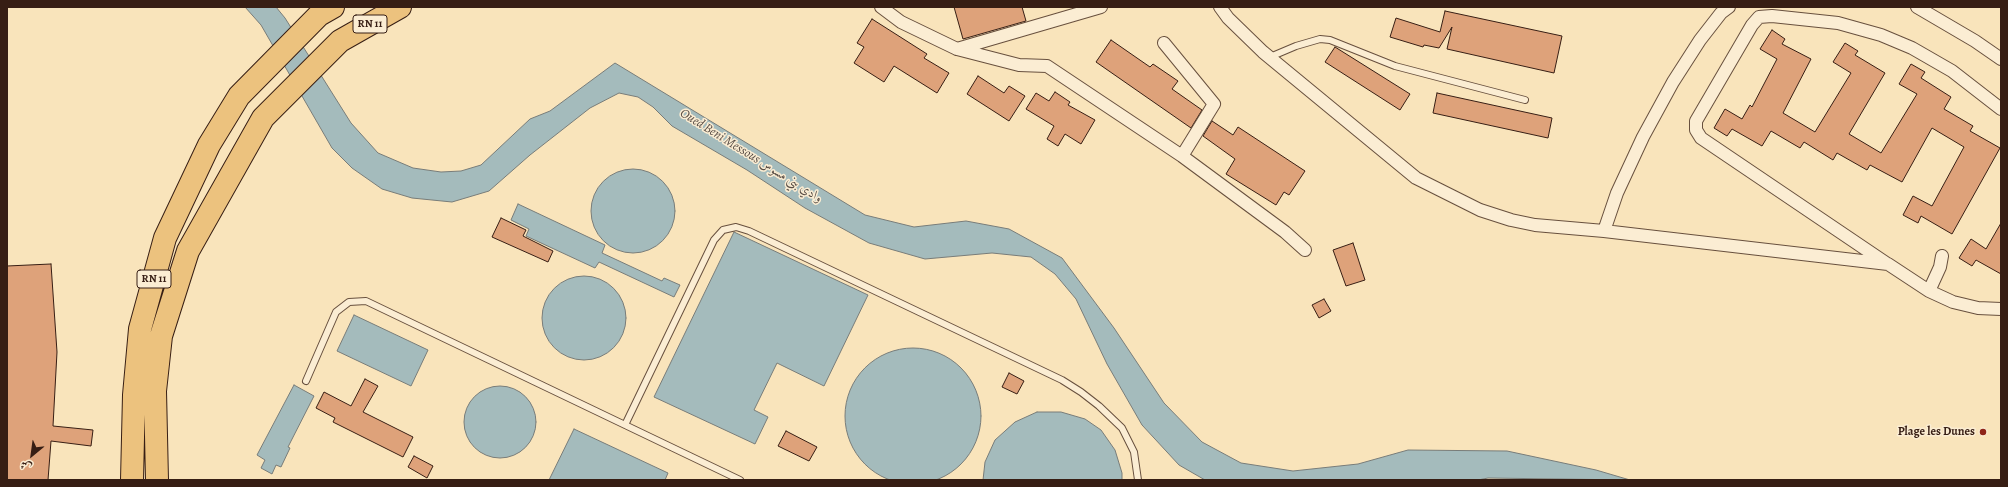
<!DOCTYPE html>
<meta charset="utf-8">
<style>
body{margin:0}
#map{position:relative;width:2008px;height:487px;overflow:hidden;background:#f9e4bb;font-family:Alegreya,Amiri,serif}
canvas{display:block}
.frame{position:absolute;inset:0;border:8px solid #371e14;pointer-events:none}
.north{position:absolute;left:12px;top:435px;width:40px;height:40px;-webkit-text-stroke:3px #fbedd3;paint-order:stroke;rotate:209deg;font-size:11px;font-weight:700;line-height:16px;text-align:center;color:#371e14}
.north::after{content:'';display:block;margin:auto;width:14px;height:18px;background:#371e14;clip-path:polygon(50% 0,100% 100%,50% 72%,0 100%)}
</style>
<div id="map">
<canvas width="2008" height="487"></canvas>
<div class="frame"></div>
<div class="north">ش</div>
</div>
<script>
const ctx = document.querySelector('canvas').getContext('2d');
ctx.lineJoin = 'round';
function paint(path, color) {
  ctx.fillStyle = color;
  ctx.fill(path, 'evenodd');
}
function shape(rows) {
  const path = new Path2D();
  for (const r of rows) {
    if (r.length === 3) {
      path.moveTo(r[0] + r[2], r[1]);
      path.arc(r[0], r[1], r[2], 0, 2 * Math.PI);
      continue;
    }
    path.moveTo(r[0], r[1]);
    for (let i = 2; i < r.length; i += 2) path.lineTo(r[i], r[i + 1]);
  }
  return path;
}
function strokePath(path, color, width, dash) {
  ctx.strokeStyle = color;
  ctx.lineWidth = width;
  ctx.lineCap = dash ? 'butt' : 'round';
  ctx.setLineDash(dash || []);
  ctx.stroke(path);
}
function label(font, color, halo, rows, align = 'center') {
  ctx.font = font + ' Alegreya,Amiri,serif';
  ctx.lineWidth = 3;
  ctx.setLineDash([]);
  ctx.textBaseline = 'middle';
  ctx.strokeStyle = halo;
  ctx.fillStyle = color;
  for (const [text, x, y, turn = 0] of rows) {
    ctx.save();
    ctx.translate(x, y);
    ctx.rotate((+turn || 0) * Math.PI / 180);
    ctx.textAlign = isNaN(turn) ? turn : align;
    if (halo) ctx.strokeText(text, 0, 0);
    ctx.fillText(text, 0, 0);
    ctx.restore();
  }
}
const water = shape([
 [245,7,276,7,285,18,351,123,378,153,413,168,441,172,461,171,481,165,530,119,550,111,615,63,865,215,914,227,966,221,1009,229,1062,258,1114,328,1164,403,1202,442,1241,463,1293,471,1358,464,1408,450,1507,451,1596,470,1630,480,1488,478,1478,480,1205,480,1179,465,1142,425,1107,364,1076,299,1055,274,1031,257,992,253,925,259,869,243,805,208,747,170,672,126,653,107,638,97,619,93,590,108,530,155,489,191,452,202,412,198,382,189,352,168,332,148,261,25,245,7],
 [633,211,42],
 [518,204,605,245,602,253,662,281,664,278,680,285,674,297,599,262,595,268,526,236,529,229,511,220,518,204],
 [734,232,868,295,824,386,777,363,754,410,768,417,755,444,654,397,734,232],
 [584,318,42],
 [354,315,428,350,411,386,337,351,354,315],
 [913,416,68],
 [294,385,314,396,288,447,290,448,281,467,276,465,272,474,261,468,265,460,257,455,294,385],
 [500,422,36],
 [1037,412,1061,412,1085,419,1101,430,1115,450,1122,473,1122,480,983,480,985,462,995,440,1015,422,1037,412],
 [574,429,668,473,665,480,549,480,574,429]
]);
const building = shape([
 [954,7,1022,7,1026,21,963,39,954,7],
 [1445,11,1562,36,1554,73,1447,49,1452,27,1439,48,1424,45,1423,47,1390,37,1396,18,1440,32,1445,11],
 [872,19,927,54,924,58,949,73,937,93,894,66,884,82,854,63,864,47,857,43,872,19],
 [1772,30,1785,39,1782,44,1811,59,1783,113,1815,132,1851,73,1833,62,1845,43,1858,51,1855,55,1885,73,1849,134,1881,153,1917,94,1899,84,1911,64,1925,72,1921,78,1951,97,1944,109,1973,126,1970,131,2000,148,1952,234,1921,216,1918,223,1903,215,1913,196,1932,206,1964,147,1932,128,1902,182,1870,165,1867,170,1837,153,1833,160,1804,142,1800,148,1771,131,1762,146,1732,129,1727,136,1714,128,1725,109,1742,119,1750,105,1752,107,1777,59,1760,49,1772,30],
 [1111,40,1150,67,1153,64,1178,81,1172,89,1202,110,1191,128,1096,62,1111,40],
 [1335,47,1410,94,1400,110,1325,62,1335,47],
 [978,76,1004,93,1009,86,1025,96,1009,121,967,94,978,76],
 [1055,92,1070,102,1068,105,1095,120,1081,144,1065,134,1058,146,1047,139,1054,126,1026,109,1036,93,1049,101,1055,92],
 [1437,93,1552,118,1548,138,1433,113,1437,93],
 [1212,121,1233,135,1238,127,1305,171,1289,195,1284,192,1276,205,1226,174,1235,159,1203,136,1212,121],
 [501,218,526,230,523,236,553,251,548,262,492,237,501,218],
 [2001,223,2001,274,1976,260,1972,266,1959,258,1971,239,1986,249,2001,223],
 [1353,243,1365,280,1346,286,1333,250,1353,243],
 [51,264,57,352,53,426,93,430,91,446,51,441,48,480,7,480,7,266,51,264],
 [1324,299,1331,311,1319,318,1312,305,1324,299],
 [1009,373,1024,381,1017,394,1002,387,1009,373],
 [365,379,378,386,363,412,413,437,403,457,333,422,335,418,316,408,324,392,351,406,365,379],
 [786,431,817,447,809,461,778,446,786,431],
 [414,456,433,466,427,478,408,467,414,456]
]);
const lane = shape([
 [1270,57,1296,46,1320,39,1330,40,1395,66,1525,100],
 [306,381,336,312,349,302,366,301,740,480],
 [625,425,714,240,723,230,736,227,749,231,1062,380,1081,392,1099,406,1122,428,1134,452,1138,480]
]);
const street = shape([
 [881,7,901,22,957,49,1019,65,1047,66,1182,156,1285,232,1305,250],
 [1220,7,1228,18,1263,52,1416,178,1480,210,1511,220,1535,225,1604,231,1888,264,1929,291,1953,302,1978,308,2001,309],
 [1917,7,1975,41,2001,59],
 [1164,43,1214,104,1182,156],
 [957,49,1101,7],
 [1604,231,1617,193,1643,137,1673,82,1700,40,1721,13,1729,7],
 [1886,263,1701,138,1696,130,1696,121,1752,25,1759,17,1772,16,1838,23,1881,35,1912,48,1952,71,2001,109],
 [1929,291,1940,267,1942,256]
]);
const highway = shape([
 [132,480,134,395,140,329,165,238,209,145,239,96,319,15,333,7],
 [157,480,155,391,161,336,188,251,263,118,340,41,400,7]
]);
const markers = [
 [1983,432,4,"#8f2418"]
];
const shields = [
 [370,24,34],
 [154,279,34]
];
const shieldNames = [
 ["RN 11",370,24],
 ["RN 11",154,279]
];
const poiNames = [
 ["Plage les Dunes",1975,432]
];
const waterNames = [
 ["Oued Beni Messous وادي بني مسوس",751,156,32]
];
paint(water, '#a4bbbc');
strokePath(water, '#787c79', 1);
paint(building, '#dea27a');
strokePath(building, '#371e14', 1);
strokePath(lane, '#68503e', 8);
strokePath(street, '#68503e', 14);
strokePath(highway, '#371e14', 24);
strokePath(lane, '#fbedd3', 6);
strokePath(street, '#fbedd3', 12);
strokePath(highway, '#ecc27e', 22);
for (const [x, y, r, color] of markers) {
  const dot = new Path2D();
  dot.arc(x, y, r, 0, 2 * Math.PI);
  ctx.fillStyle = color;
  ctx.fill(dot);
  strokePath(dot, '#fbedd3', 1.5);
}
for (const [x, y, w] of shields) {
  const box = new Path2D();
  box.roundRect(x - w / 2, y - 9, w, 18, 3);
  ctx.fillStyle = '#fbedd3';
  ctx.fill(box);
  strokePath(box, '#371e14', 1);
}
label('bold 11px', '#371e14', null, shieldNames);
label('bold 12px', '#371e14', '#fbedd3', poiNames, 'right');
label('italic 13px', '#584d46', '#fbedd3', waterNames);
</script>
